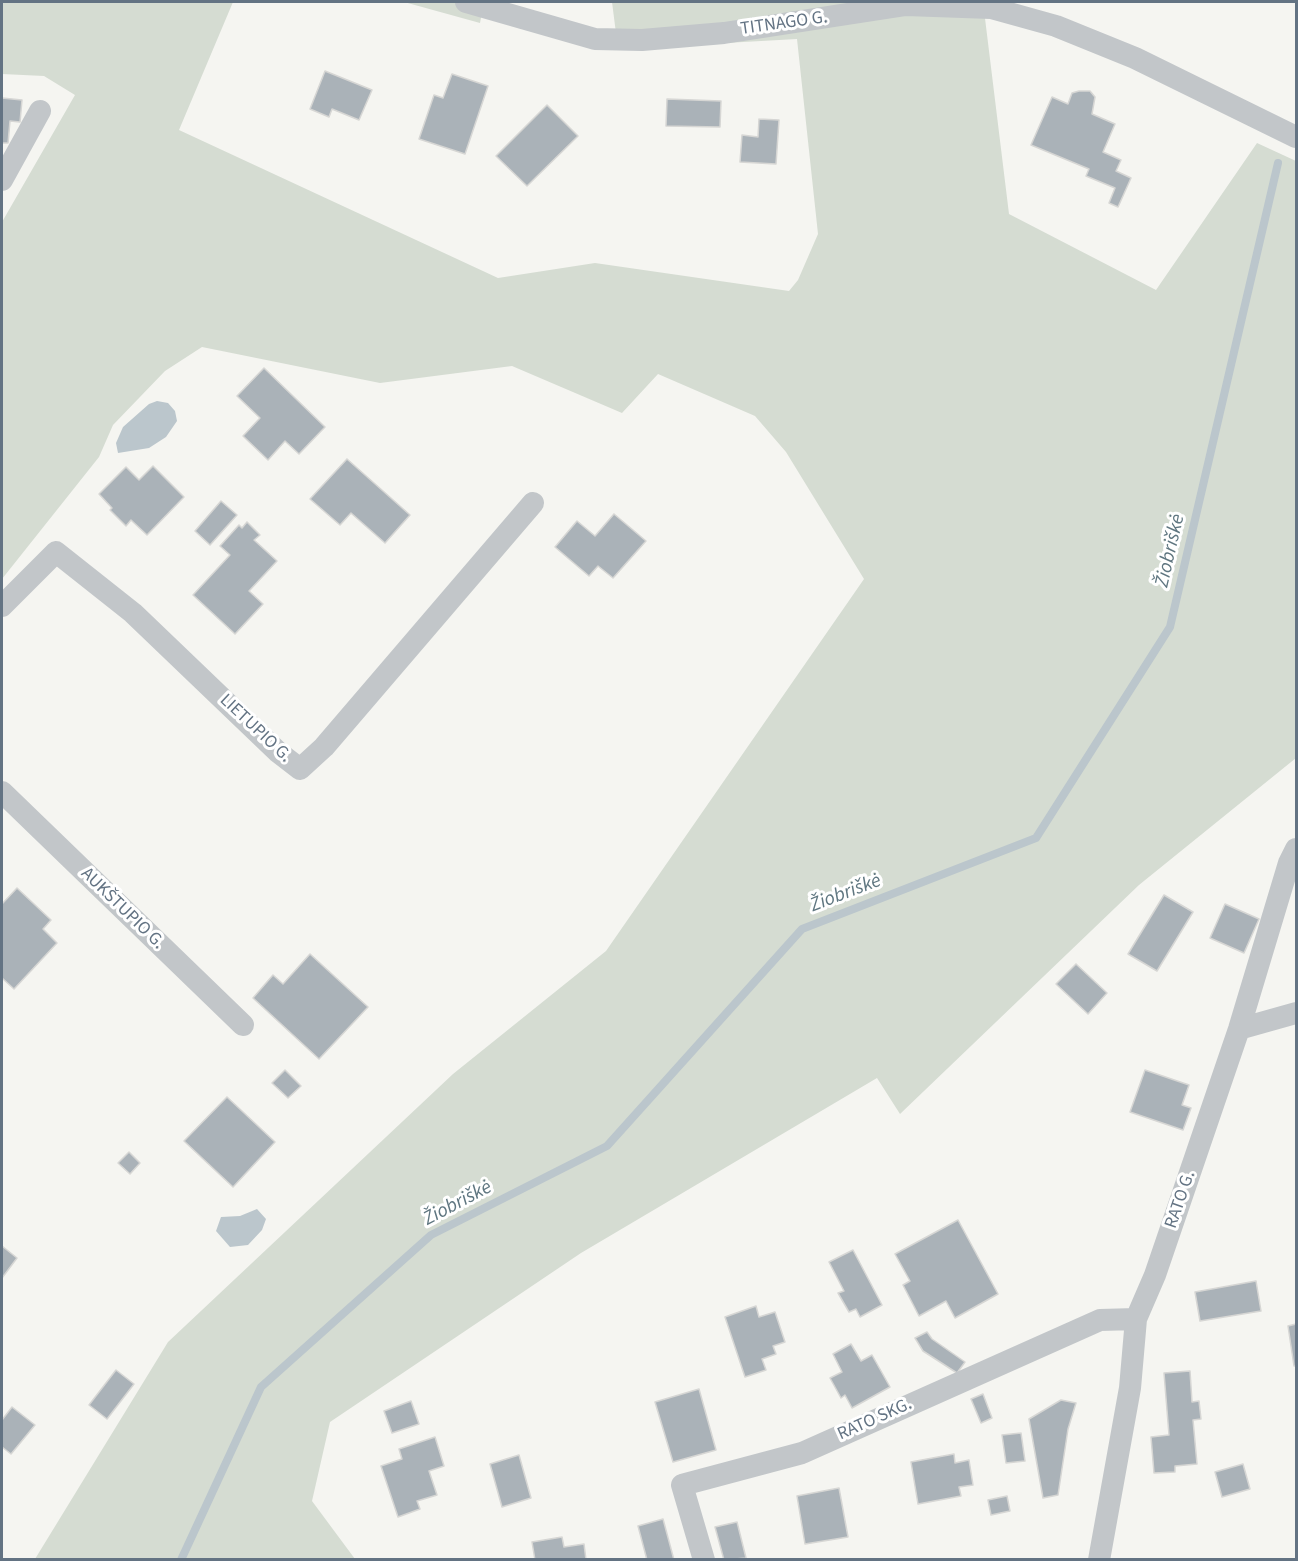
<!DOCTYPE html>
<meta charset="utf-8">
<style>
body{margin:0}
#map{position:relative;width:1298px;height:1561px;overflow:hidden;background:#f5f5f1;font-family:"Source Sans 3",sans-serif}
canvas{display:block}
.frame{position:absolute;inset:0;border:3px solid #637383;pointer-events:none}
</style>
<div id="map">
<canvas width="1298" height="1561"></canvas>
<div class="frame"></div>
</div>
<script>
const ctx = document.querySelector('canvas').getContext('2d');
ctx.lineJoin = 'round';
function paint(path, color) {
  ctx.fillStyle = color;
  ctx.fill(path, 'evenodd');
}
function shape(rows) {
  const path = new Path2D();
  for (const r of rows) {
    path.moveTo(r[0], r[1]);
    for (let i = 2; i < r.length; i += 2) path.lineTo(r[i], r[i + 1]);
  }
  return path;
}
function strokePath(path, color, width, dash) {
  ctx.strokeStyle = color;
  ctx.lineWidth = width;
  ctx.lineCap = dash ? 'butt' : 'round';
  ctx.setLineDash(dash || []);
  ctx.stroke(path);
}
function label(font, color, halo, rows, align = 'center') {
  ctx.font = font + ' "Source Sans 3",sans-serif';
  ctx.lineWidth = 6;
  ctx.setLineDash([]);
  ctx.textBaseline = 'middle';
  ctx.strokeStyle = halo;
  ctx.fillStyle = color;
  for (const [text, x, y, turn = 0] of rows) {
    ctx.save();
    ctx.translate(x, y);
    ctx.rotate((+turn || 0) * Math.PI / 180);
    ctx.textAlign = isNaN(turn) ? turn : align;
    if (halo) ctx.strokeText(text, 0, 0);
    ctx.fillText(text, 0, 0);
    ctx.restore();
  }
}
const green = shape([
 [2,2,233,2,179,130,498,278,595,263,789,291,798,280,818,234,797,39,618,49,612,2,983,2,1009,214,1156,290,1257,143,1296,161,1296,758,1139,885,900,1114,877,1078,581,1253,330,1422,312,1501,355,1559,35,1559,168,1342,453,1074,606,951,864,579,786,452,755,416,658,374,622,413,512,366,380,383,202,347,165,371,113,425,99,457,2,579,2,222,75,95,44,76,2,74],
 [404,2,484,2,480,23]
]);
const water = shape([
 [157,401,168,403,175,411,177,421,166,437,149,448,118,453,116,443,123,427,149,404],
 [257,1209,266,1219,262,1230,248,1245,230,1247,216,1231,221,1217,240,1216]
]);
const stream = shape([
 [181,1560,261,1387,431,1235,607,1146,802,929,1036,838,1170,627,1278,163]
]);
const building = shape([
 [325,71,372,90,359,120,332,109,329,117,310,109,325,71],
 [452,74,488,86,465,154,419,139,434,95,443,98,452,74],
 [1079,91,1090,91,1095,97,1092,114,1115,124,1103,152,1121,160,1116,171,1131,178,1118,207,1109,203,1115,188,1086,176,1089,169,1031,145,1052,97,1068,104,1072,93,1079,91],
 [2,98,22,100,20,122,10,121,8,143,2,143,2,98],
 [667,99,721,101,720,127,666,126,667,99],
 [547,105,578,136,527,186,496,156,547,105],
 [759,119,779,120,776,164,740,162,742,135,758,137,759,119],
 [264,368,325,427,299,454,285,441,268,460,243,436,260,418,237,396,264,368],
 [347,459,410,515,385,543,351,513,340,525,310,499,347,459],
 [153,466,184,497,147,535,131,520,126,526,110,510,112,508,99,494,126,467,139,480,153,466],
 [221,501,237,515,210,545,195,531,221,501],
 [614,514,646,541,613,578,598,566,589,576,555,547,577,521,595,536,614,514],
 [247,522,260,535,254,540,277,561,249,591,263,604,235,634,193,595,230,555,220,546,239,525,242,528,247,522],
 [17,888,51,920,43,929,57,943,14,989,2,978,2,904,17,888],
 [1164,895,1193,912,1157,971,1128,954,1164,895],
 [1225,904,1259,919,1244,953,1210,938,1225,904],
 [310,954,368,1007,319,1059,253,998,273,975,283,984,310,954],
 [1076,964,1107,993,1088,1014,1056,984,1076,964],
 [285,1070,301,1086,288,1098,272,1083,285,1070],
 [1145,1070,1189,1085,1182,1105,1191,1108,1183,1130,1130,1112,1145,1070],
 [227,1097,275,1142,233,1187,184,1141,227,1097],
 [129,1152,140,1163,130,1174,118,1163,129,1152],
 [958,1220,998,1294,955,1318,946,1301,919,1316,903,1285,910,1281,895,1254,958,1220],
 [2,1246,17,1258,2,1278,2,1246],
 [853,1250,882,1305,860,1317,856,1309,849,1312,838,1293,844,1291,829,1262,853,1250],
 [1256,1281,1261,1311,1200,1321,1195,1292,1256,1281],
 [756,1306,759,1317,775,1312,785,1342,773,1346,776,1354,762,1359,766,1370,745,1377,725,1317,756,1306],
 [1296,1324,1296,1366,1294,1366,1288,1326,1296,1324],
 [927,1332,932,1339,965,1362,957,1373,923,1351,915,1338,927,1332],
 [851,1344,861,1361,872,1355,890,1387,852,1408,845,1395,841,1398,830,1378,842,1372,833,1354,851,1344],
 [116,1370,134,1384,107,1419,89,1405,116,1370],
 [1190,1371,1192,1402,1199,1401,1201,1419,1193,1420,1197,1464,1175,1466,1175,1472,1154,1473,1151,1437,1169,1435,1164,1373,1190,1371],
 [699,1389,716,1450,673,1462,655,1402,699,1389],
 [983,1394,992,1418,981,1423,971,1399,983,1394],
 [1061,1400,1076,1403,1068,1429,1058,1495,1043,1498,1029,1419,1061,1400],
 [411,1401,419,1424,392,1433,384,1411,411,1401],
 [12,1407,35,1425,11,1454,2,1447,2,1420,12,1407],
 [1021,1433,1025,1461,1006,1463,1002,1435,1021,1433],
 [435,1437,444,1466,429,1471,437,1495,417,1501,420,1509,398,1517,381,1466,402,1459,399,1449,435,1437],
 [954,1454,955,1463,969,1460,973,1485,959,1487,961,1496,918,1504,911,1462,954,1454],
 [519,1455,531,1498,502,1507,490,1464,519,1455],
 [1243,1464,1250,1489,1222,1497,1215,1472,1243,1464],
 [839,1488,848,1537,805,1544,797,1496,839,1488],
 [1007,1496,1010,1511,991,1515,988,1500,1007,1496],
 [663,1519,674,1560,647,1560,638,1526,663,1519],
 [737,1522,746,1558,724,1560,715,1527,737,1522],
 [562,1537,564,1547,584,1544,586,1560,535,1560,532,1542,562,1537]
]);
const street = shape([
 [466,2,595,39,642,40,724,33,906,5,991,8,1056,26,1135,58,1296,137],
 [2,180,40,111],
 [2,606,56,552,133,613,278,752,300,769,324,747,533,503],
 [2,792,243,1025],
 [1239,1029,1296,1013],
 [704,1560,682,1485,802,1453,1100,1320,1136,1319],
 [1099,1560,1130,1388,1136,1319,1155,1275,1239,1029,1289,863,1296,849]
]);
const streetNames = [
 ["TITNAGO G.",784,24,-8],
 ["LIETUPIO G.",255,729,43],
 ["AUKŠTUPIO G.",122,909,44],
 ["RATO G.",1181,1200,-71],
 ["RATO SKG.",875,1420,-24]
];
const waterNames = [
 ["Žiobriškė",1171,551,-77],
 ["Žiobriškė",846,894,-21],
 ["Žiobriškė",458,1204,-28]
];
paint(green, '#d5dcd2');
paint(water, '#bbc6cc');
strokePath(stream, '#bbc6cc', 8);
paint(building, '#aab2b8');
strokePath(building, '#d6d6d4', 1.5);
strokePath(street, '#c2c6c9', 22);
label('18px', '#637383', '#fff', streetNames);
label('italic 20px', '#5f7680', '#fff', waterNames);
</script>
